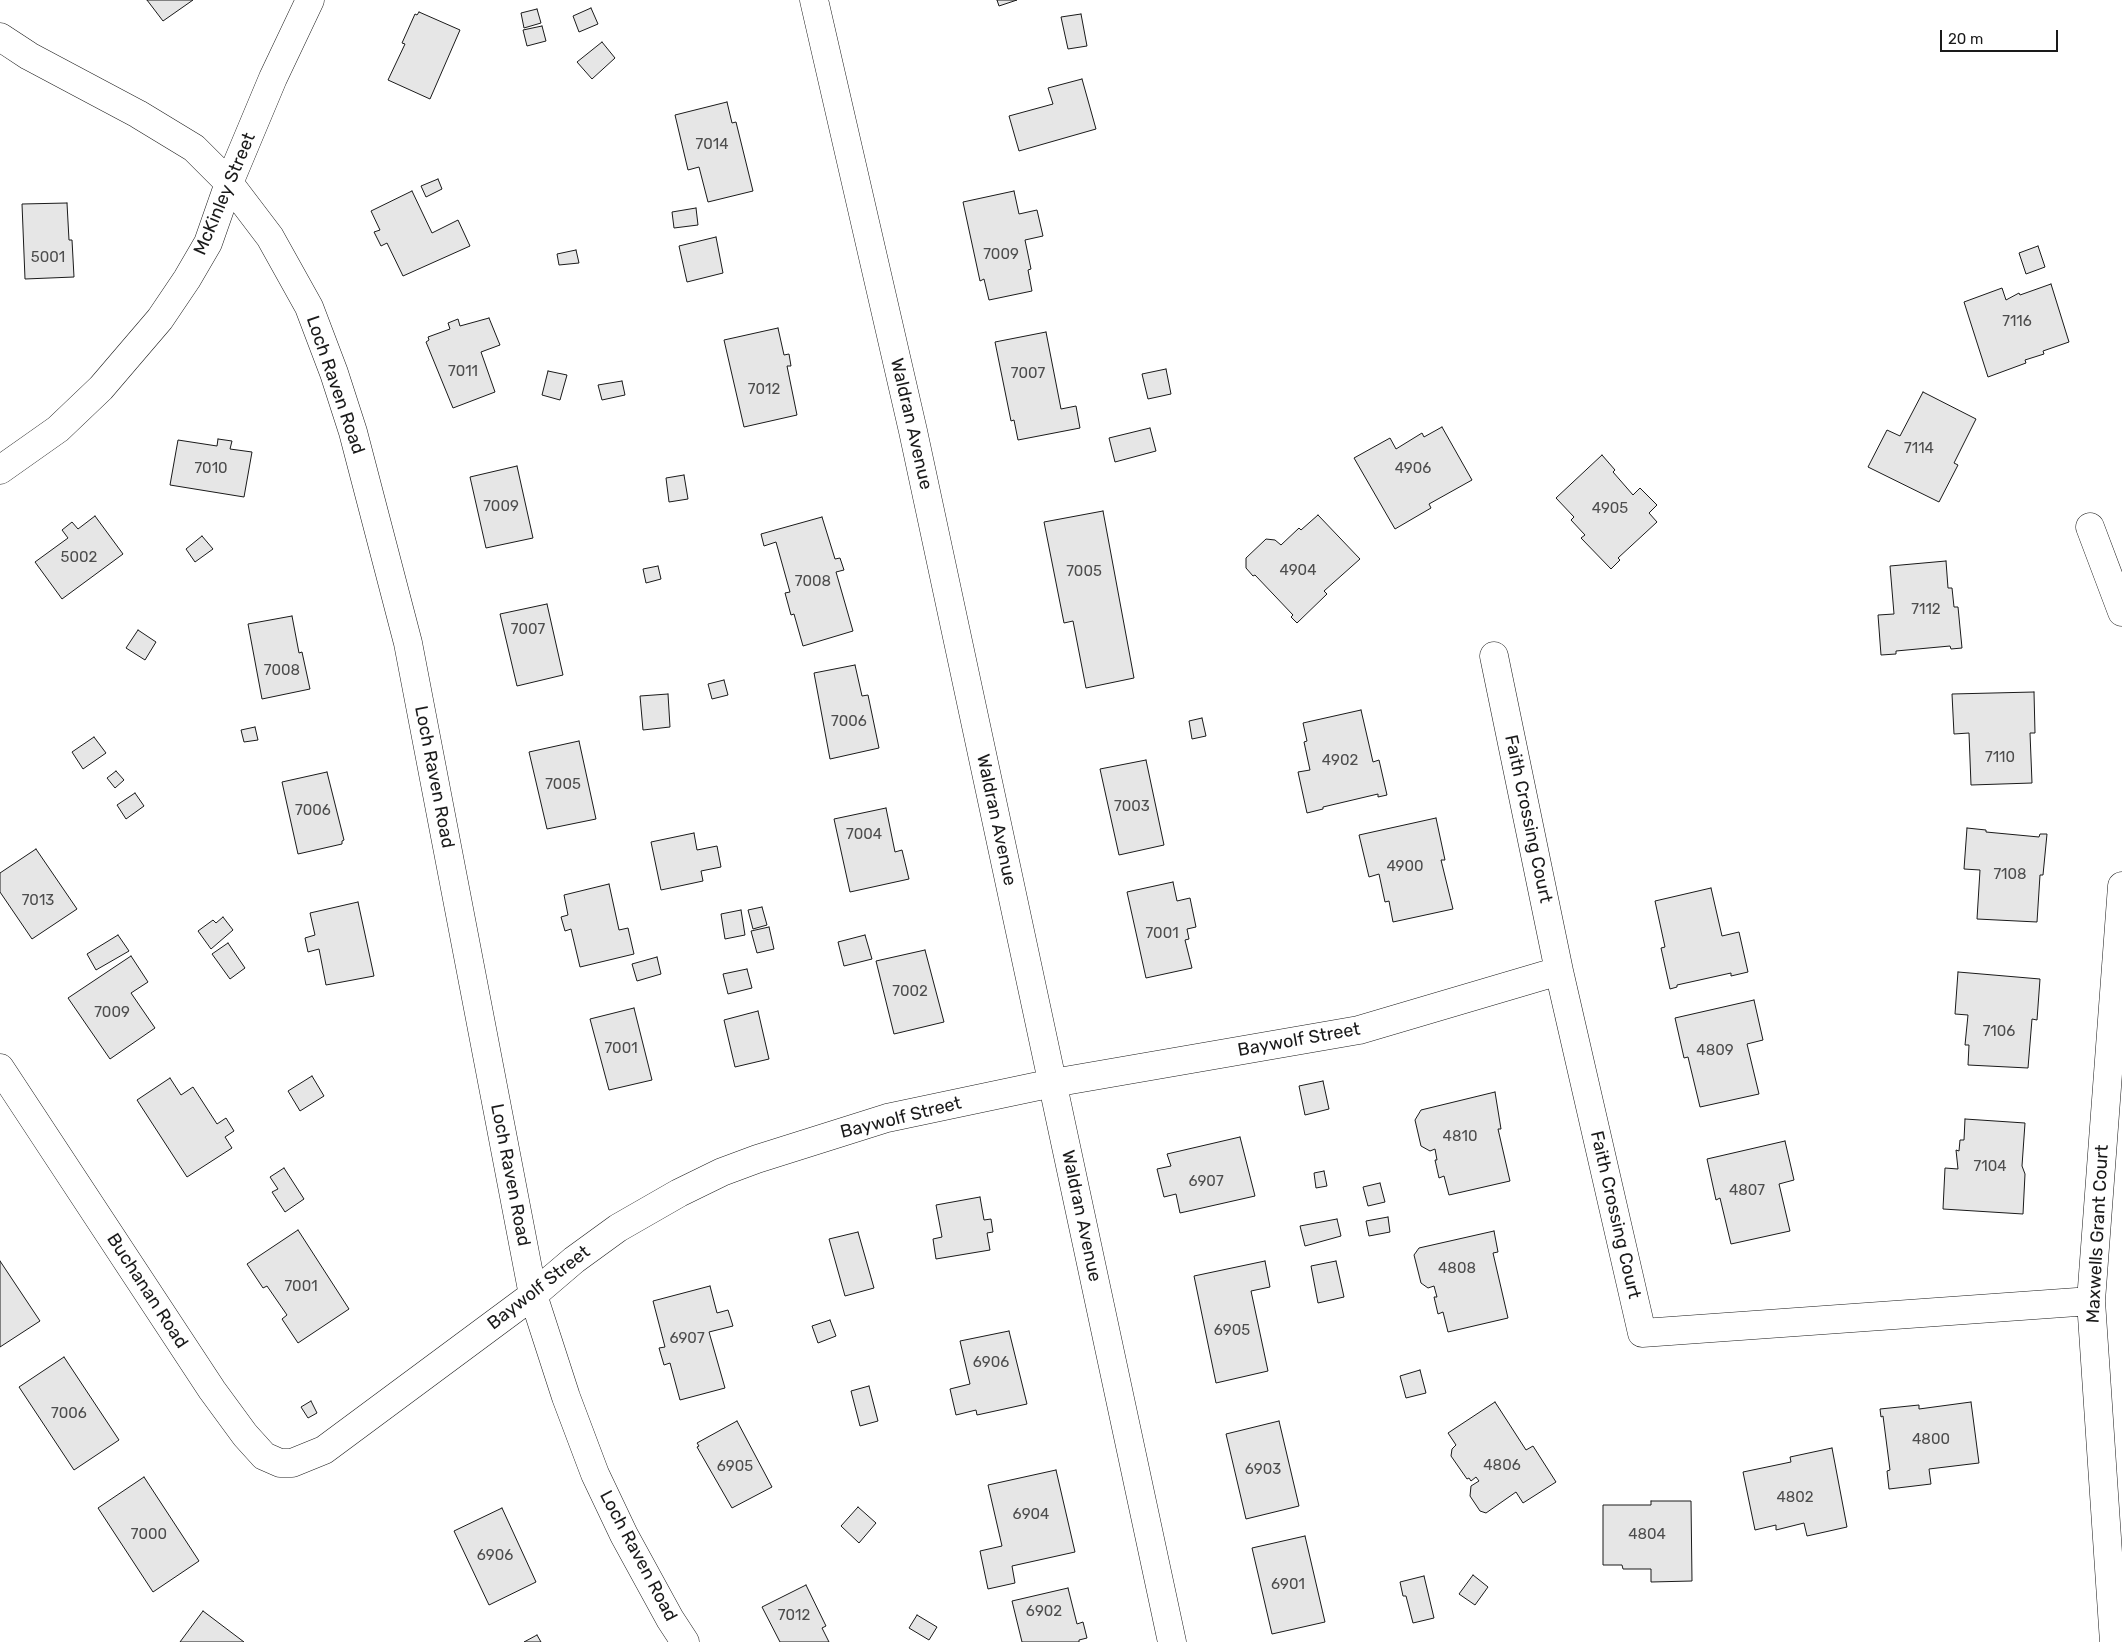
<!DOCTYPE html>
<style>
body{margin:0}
#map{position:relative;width:2122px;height:1642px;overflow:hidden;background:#fff;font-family:Rubik,sans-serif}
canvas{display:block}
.scale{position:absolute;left:1940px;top:30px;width:118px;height:22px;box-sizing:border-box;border:2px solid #1a1a1a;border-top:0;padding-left:6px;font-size:15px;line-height:18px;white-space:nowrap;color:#1a1a1a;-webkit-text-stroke:4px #fff;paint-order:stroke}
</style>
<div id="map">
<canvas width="2122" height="1642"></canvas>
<div class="scale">20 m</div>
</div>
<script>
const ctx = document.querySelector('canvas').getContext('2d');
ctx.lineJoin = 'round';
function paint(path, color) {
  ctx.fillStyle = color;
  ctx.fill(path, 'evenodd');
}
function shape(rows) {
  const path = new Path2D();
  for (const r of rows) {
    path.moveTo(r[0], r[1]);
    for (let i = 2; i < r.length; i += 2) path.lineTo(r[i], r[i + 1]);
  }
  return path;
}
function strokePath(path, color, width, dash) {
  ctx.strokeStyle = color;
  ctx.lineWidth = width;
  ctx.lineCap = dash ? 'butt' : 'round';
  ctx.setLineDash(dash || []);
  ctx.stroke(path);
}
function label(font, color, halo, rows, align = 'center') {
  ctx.font = font + ' Rubik,sans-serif';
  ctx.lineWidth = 4;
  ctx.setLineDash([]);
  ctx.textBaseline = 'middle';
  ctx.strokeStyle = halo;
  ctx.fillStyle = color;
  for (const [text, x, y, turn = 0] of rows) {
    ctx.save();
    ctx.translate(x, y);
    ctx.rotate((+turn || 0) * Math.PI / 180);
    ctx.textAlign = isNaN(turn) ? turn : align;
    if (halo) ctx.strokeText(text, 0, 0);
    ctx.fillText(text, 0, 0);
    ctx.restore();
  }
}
const building = shape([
 [147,0,193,0,163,21,147,0],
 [997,0,1017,0,999,6,997,0],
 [591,8,598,24,579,32,573,16,591,8],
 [537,9,541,23,524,28,521,13,537,9],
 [419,12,460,30,430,99,388,80,405,44,402,43,415,14,417,15,419,12],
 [1081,14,1087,46,1068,49,1061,17,1081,14],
 [542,26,546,41,527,46,523,30,542,26],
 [602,42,615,58,592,79,577,62,602,42],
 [1082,79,1096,129,1019,151,1009,116,1053,104,1048,88,1082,79],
 [727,102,732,123,736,122,753,191,708,202,699,167,688,170,675,115,727,102],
 [438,179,442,189,426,197,421,186,438,179],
 [412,191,432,233,458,220,470,246,403,276,387,243,381,246,374,232,380,230,371,211,412,191],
 [1014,191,1019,214,1037,210,1043,236,1025,240,1031,269,1028,270,1032,291,989,300,984,279,980,281,963,202,1014,191],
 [67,203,69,240,72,240,74,277,25,279,22,204,67,203],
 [696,208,698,225,674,228,672,212,696,208],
 [716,237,723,273,687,282,679,246,716,237],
 [2038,246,2045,267,2026,274,2019,253,2038,246],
 [576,250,579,263,559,265,557,254,576,250],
 [2051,284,2069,342,2043,351,2044,354,2025,360,2026,363,1988,377,1964,302,2002,288,2006,300,2019,293,2020,295,2051,284],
 [489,318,500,345,481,352,495,392,453,408,426,342,429,340,428,337,450,329,448,323,458,319,460,326,489,318],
 [778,328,784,355,789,354,791,366,787,366,797,415,744,427,724,340,778,328],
 [1046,332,1061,409,1076,406,1080,428,1018,440,1014,420,1011,421,995,342,1046,332],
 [1166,369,1171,394,1148,399,1142,374,1166,369],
 [548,371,567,375,560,400,542,395,548,371],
 [622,381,625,395,602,400,598,385,622,381],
 [1923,392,1976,419,1954,463,1958,465,1939,502,1868,467,1887,430,1900,436,1923,392],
 [1442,427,1472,480,1429,504,1431,508,1395,529,1354,458,1390,438,1396,449,1422,433,1424,437,1442,427],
 [1150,428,1156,451,1115,462,1109,438,1150,428],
 [218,439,232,441,230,449,252,452,244,497,170,485,178,440,217,446,218,439],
 [1602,455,1615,470,1613,472,1633,495,1640,488,1657,505,1649,513,1657,522,1618,558,1620,560,1611,569,1581,538,1585,535,1571,520,1574,517,1556,498,1602,455],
 [517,466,533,538,486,548,470,477,517,466],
 [684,475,688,499,669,502,666,478,684,475],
 [1103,511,1134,678,1086,688,1073,621,1064,623,1044,522,1103,511],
 [1318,515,1360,559,1324,591,1327,594,1297,623,1291,617,1293,615,1255,575,1253,576,1246,568,1246,558,1266,539,1275,540,1281,545,1299,528,1301,530,1318,515],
 [95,516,123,554,62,599,35,562,68,538,62,530,72,522,78,529,95,516],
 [822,517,835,559,840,558,844,570,836,572,853,631,803,646,794,614,791,615,785,593,790,592,776,542,764,546,761,534,822,517],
 [202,536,213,549,195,562,186,549,202,536],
 [1946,561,1948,588,1952,588,1954,607,1958,607,1962,648,1951,649,1950,646,1896,651,1896,654,1881,655,1878,615,1894,614,1890,566,1946,561],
 [658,566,661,579,646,583,643,569,658,566],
 [547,604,563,675,517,686,500,614,547,604],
 [292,616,299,653,302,652,310,689,262,699,248,624,292,616],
 [138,630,156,642,145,660,126,648,138,630],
 [855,665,862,696,868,695,879,748,830,759,814,673,855,665],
 [724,680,728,695,712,699,708,684,724,680],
 [2034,692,2035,733,2030,733,2032,783,1971,785,1969,733,1954,734,1952,694,2034,692],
 [668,694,670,727,643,730,640,696,668,694],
 [1361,710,1373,762,1379,760,1387,795,1378,797,1378,794,1323,807,1323,809,1307,813,1298,772,1310,770,1304,742,1307,741,1303,723,1361,710],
 [1202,718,1206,736,1192,739,1189,721,1202,718],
 [255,727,258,740,244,742,241,730,255,727],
 [94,737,106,753,83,769,72,752,94,737],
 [579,741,596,819,547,829,529,752,579,741],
 [1146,760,1164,845,1119,855,1100,769,1146,760],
 [116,771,124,780,115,788,107,778,116,771],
 [327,772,344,840,342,841,342,844,298,854,282,782,327,772],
 [135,793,144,806,126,819,117,805,135,793],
 [886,808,895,852,902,850,909,879,850,892,834,819,886,808],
 [1436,818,1445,860,1441,860,1453,909,1393,922,1389,901,1385,902,1379,874,1369,877,1359,835,1436,818],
 [1967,828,1986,830,1986,832,2039,837,2040,834,2047,834,2043,875,2040,875,2037,922,1977,919,1980,870,1964,869,1967,828],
 [694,833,697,850,717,846,721,867,701,871,703,881,661,890,651,842,694,833],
 [36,849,77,909,32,939,0,892,0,873,36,849],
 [1173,882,1177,901,1190,898,1196,927,1187,929,1189,939,1185,940,1192,968,1146,978,1127,892,1173,882],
 [609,884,619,930,628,928,634,954,580,967,571,929,565,931,561,917,568,915,564,895,609,884],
 [1711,888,1722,936,1739,932,1748,972,1731,976,1731,973,1677,985,1677,987,1670,989,1661,948,1665,947,1655,901,1711,888],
 [358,902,374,976,326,985,319,949,308,952,305,938,315,935,310,913,358,902],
 [762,907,767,925,753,929,748,910,762,907],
 [741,910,745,935,725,939,721,914,741,910],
 [223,917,233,930,211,949,198,931,213,920,216,923,223,917],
 [769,927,774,949,757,953,751,931,769,927],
 [118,935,129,951,96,970,87,954,118,935],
 [865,935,872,959,844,966,838,942,865,935],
 [228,943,245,968,230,979,212,954,228,943],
 [925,950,944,1022,894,1034,876,961,925,950],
 [131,956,148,982,131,993,155,1028,110,1059,68,998,131,956],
 [657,957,661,974,637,981,632,964,657,957],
 [747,969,752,988,728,994,723,974,747,969],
 [1958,972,2040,979,2037,1020,2032,1019,2028,1068,1968,1065,1969,1045,1965,1045,1968,1015,1955,1014,1958,972],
 [1754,1000,1763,1040,1747,1044,1759,1094,1700,1107,1688,1057,1684,1058,1675,1018,1754,1000],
 [634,1008,652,1080,609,1090,590,1019,634,1008],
 [758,1011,769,1059,735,1067,724,1020,758,1011],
 [312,1076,324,1096,300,1111,288,1091,312,1076],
 [170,1078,181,1095,193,1087,217,1124,226,1118,234,1131,225,1137,232,1148,187,1177,137,1100,170,1078],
 [1323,1081,1329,1109,1305,1115,1299,1086,1323,1081],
 [1495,1092,1501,1129,1498,1129,1510,1181,1449,1195,1444,1176,1439,1178,1435,1160,1437,1160,1435,1149,1430,1151,1421,1146,1415,1120,1421,1110,1495,1092],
 [1965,1119,2025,1123,2022,1166,2025,1174,2023,1214,1943,1209,1945,1168,1958,1169,1956,1150,1959,1151,1960,1140,1964,1140,1965,1119],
 [1240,1137,1255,1196,1180,1213,1176,1194,1164,1197,1157,1169,1171,1166,1167,1154,1240,1137],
 [1785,1141,1794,1180,1779,1184,1790,1231,1731,1244,1720,1198,1716,1200,1707,1159,1785,1141],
 [284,1168,304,1199,285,1212,272,1192,278,1189,270,1177,284,1168],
 [1324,1171,1327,1186,1316,1188,1314,1173,1324,1171],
 [1380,1183,1385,1202,1368,1206,1363,1187,1380,1183],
 [980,1197,984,1220,991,1219,993,1232,987,1233,990,1250,936,1259,933,1239,942,1237,936,1205,980,1197],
 [1388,1217,1390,1232,1369,1236,1366,1221,1388,1217],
 [1337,1219,1341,1236,1305,1246,1300,1226,1337,1219],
 [298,1230,349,1309,298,1343,282,1319,287,1315,267,1286,263,1288,247,1264,298,1230],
 [1494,1231,1498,1252,1493,1253,1508,1318,1448,1332,1443,1312,1438,1314,1434,1297,1437,1297,1434,1286,1428,1288,1421,1283,1414,1255,1419,1248,1494,1231],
 [858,1232,874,1288,845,1296,829,1239,858,1232],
 [0,1261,40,1321,0,1347,0,1261],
 [1265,1261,1270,1287,1251,1291,1268,1371,1216,1383,1194,1276,1265,1261],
 [1336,1261,1344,1297,1318,1303,1311,1266,1336,1261],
 [710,1286,717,1313,728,1310,733,1326,709,1332,725,1388,680,1400,670,1363,664,1365,659,1348,665,1347,653,1301,710,1286],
 [830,1320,836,1336,818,1343,812,1326,830,1320],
 [1009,1331,1027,1404,977,1415,976,1410,956,1415,950,1389,970,1384,960,1341,1009,1331],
 [64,1357,119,1440,74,1470,19,1387,64,1357],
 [1420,1370,1426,1393,1406,1398,1400,1376,1420,1370],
 [869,1386,878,1421,860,1426,851,1391,869,1386],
 [311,1401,317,1413,308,1418,301,1407,311,1401],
 [1495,1402,1526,1450,1533,1446,1556,1482,1523,1503,1516,1492,1486,1513,1480,1511,1470,1496,1471,1486,1479,1481,1476,1477,1471,1481,1469,1478,1467,1479,1451,1456,1452,1449,1456,1445,1448,1433,1495,1402],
 [1971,1402,1979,1463,1929,1469,1931,1484,1889,1489,1887,1471,1890,1470,1883,1416,1881,1417,1880,1409,1919,1405,1919,1409,1971,1402],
 [737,1421,772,1487,732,1508,697,1447,699,1446,697,1443,737,1421],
 [1279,1421,1299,1506,1246,1519,1226,1434,1279,1421],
 [1832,1448,1847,1527,1807,1536,1804,1523,1776,1530,1776,1525,1755,1530,1743,1472,1791,1462,1790,1457,1832,1448],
 [1056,1470,1075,1552,1012,1566,1015,1583,988,1589,980,1551,1002,1546,988,1485,1056,1470],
 [144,1477,199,1561,153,1592,98,1508,144,1477],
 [1651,1501,1691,1501,1692,1581,1651,1582,1651,1569,1623,1569,1622,1565,1603,1565,1603,1505,1651,1505,1651,1501],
 [858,1507,876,1523,859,1543,841,1526,858,1507],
 [502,1508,536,1582,489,1605,454,1531,502,1508],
 [1305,1536,1325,1622,1272,1634,1252,1548,1305,1536],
 [1473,1575,1488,1587,1475,1605,1459,1594,1473,1575],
 [1424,1576,1434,1618,1413,1623,1406,1596,1403,1596,1400,1582,1424,1576],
 [806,1585,826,1626,822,1628,829,1642,780,1642,762,1607,806,1585],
 [1068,1588,1077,1624,1083,1622,1087,1638,1079,1640,1079,1642,1022,1642,1012,1601,1068,1588],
 [203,1611,244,1642,180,1642,203,1611],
 [917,1615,937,1627,929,1640,909,1628,917,1615],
 [537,1635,541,1642,524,1642,537,1635]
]);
const street = shape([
 [814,0,913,431,1172,1642],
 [0,37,29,56,138,114,194,148,229,183,270,237,309,307,334,373,353,432,408,643,533,1295,566,1397,595,1474,624,1535,670,1619,685,1642],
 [0,470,58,429,101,388,160,319,187,279,208,243,229,183,273,78,310,0],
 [2090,527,2122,612],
 [1494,656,1559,971,1642,1333,2091,1301],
 [0,1068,212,1390,245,1435,264,1456,280,1463,292,1463,324,1450,533,1295,574,1260,618,1228,679,1193,722,1172,757,1159,887,1118,1053,1083,1359,1030,1559,971],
 [2114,1642,2091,1301,2122,886]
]);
const numberNames = [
 ["7014",712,145],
 ["7009",1001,255],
 ["5001",48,258],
 ["7116",2017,322],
 ["7011",463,372],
 ["7007",1028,374],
 ["7012",764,390],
 ["7114",1919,449],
 ["7010",211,469],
 ["4906",1413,469],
 ["7009",501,507],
 ["4905",1610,509],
 ["5002",79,558],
 ["4904",1298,571],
 ["7005",1084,572],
 ["7008",813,582],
 ["7112",1926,610],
 ["7007",528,630],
 ["7008",282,671],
 ["7006",849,722],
 ["7110",2000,758],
 ["4902",1340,761],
 ["7005",563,785],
 ["7003",1132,807],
 ["7006",313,811],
 ["7004",864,835],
 ["4900",1405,867],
 ["7108",2010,875],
 ["7013",38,901],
 ["7001",1162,934],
 ["7002",910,992],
 ["7009",112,1013],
 ["7106",1999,1032],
 ["7001",621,1049],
 ["4809",1715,1051],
 ["4810",1460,1137],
 ["7104",1990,1167],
 ["6907",1206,1182],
 ["4807",1747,1191],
 ["4808",1457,1269],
 ["7001",301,1287],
 ["6905",1232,1331],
 ["6907",687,1339],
 ["6906",991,1363],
 ["7006",69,1414],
 ["4800",1931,1440],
 ["4806",1502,1466],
 ["6905",735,1467],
 ["6903",1263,1470],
 ["4802",1795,1498],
 ["6904",1031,1515],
 ["7000",149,1535],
 ["4804",1647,1535],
 ["6906",495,1556],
 ["6901",1288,1585],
 ["6902",1044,1612],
 ["7012",794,1616]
];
const streetNames = [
 ["McKinley Street",225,194,-67],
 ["Loch Raven Road",335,385,71],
 ["Waldran Avenue",911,424,77],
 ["Loch Raven Road",434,777,79],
 ["Faith Crossing Court",1528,819,78],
 ["Waldran Avenue",996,820,78],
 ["Baywolf Street",1299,1040,-10],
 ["Baywolf Street",901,1118,-14],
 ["Loch Raven Road",510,1175,79],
 ["Faith Crossing Court",1615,1215,77],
 ["Waldran Avenue",1081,1216,78],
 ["Maxwells Grant Court",2098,1234,-87],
 ["Baywolf Street",539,1288,-38],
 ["Buchanan Road",147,1291,57],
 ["Loch Raven Road",638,1556,62]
];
paint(building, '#e6e6e6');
strokePath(building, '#1a1a1a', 1);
strokePath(street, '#1a1a1a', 29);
strokePath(street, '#fff', 28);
label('15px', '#4d4d4d', null, numberNames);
label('18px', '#1a1a1a', '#fff', streetNames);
</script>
